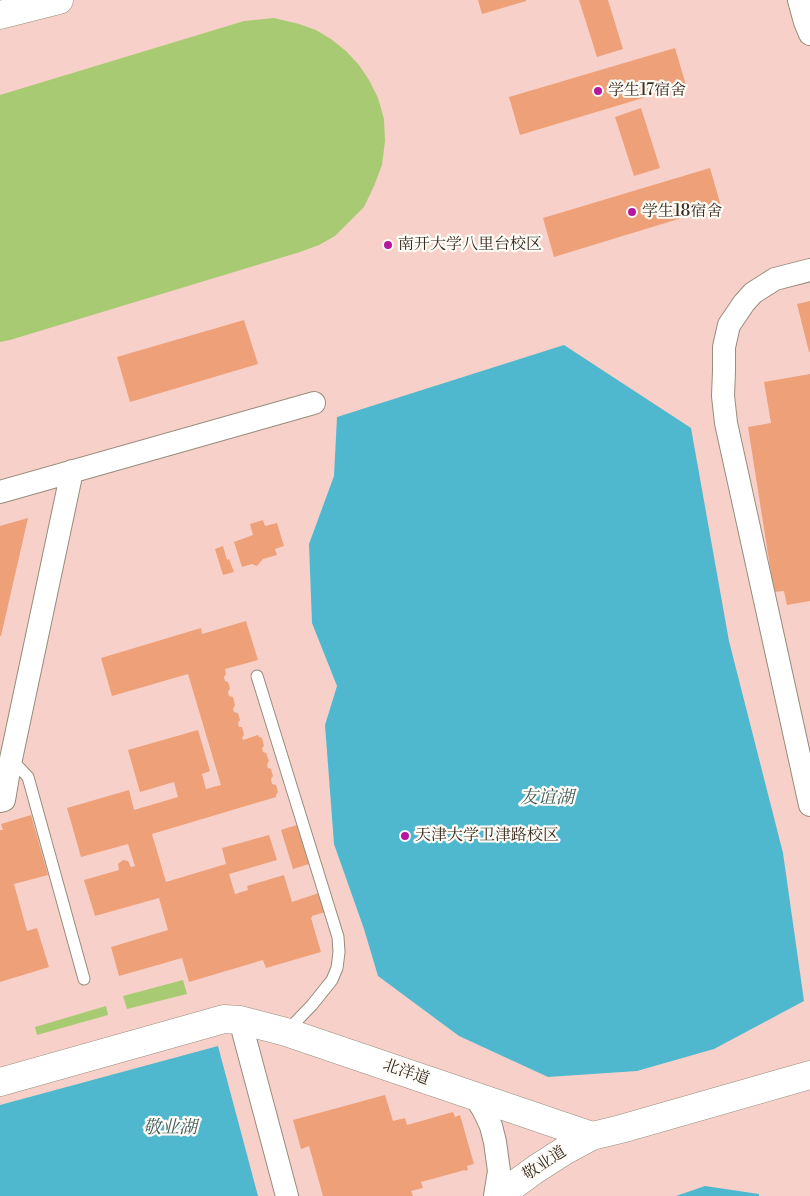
<!DOCTYPE html>
<meta charset="utf-8">
<style>
body{margin:0}
canvas{display:block;background:#f4eedb}
</style>
<canvas width="810" height="1196"></canvas>
<script>
const ctx = document.querySelector('canvas').getContext('2d');
ctx.lineJoin = 'round';
function paint(path, color) {
  ctx.fillStyle = color;
  ctx.fill(path, 'evenodd');
}
function shape(rows) {
  const path = new Path2D();
  for (const r of rows) {
    path.moveTo(r[0], r[1]);
    for (let i = 2; i < r.length; i += 2) path.lineTo(r[i], r[i + 1]);
  }
  return path;
}
function strokePath(path, color, width, dash) {
  ctx.strokeStyle = color;
  ctx.lineWidth = width;
  ctx.lineCap = dash ? 'butt' : 'round';
  ctx.setLineDash(dash || []);
  ctx.stroke(path);
}
function label(font, color, halo, rows, align = 'center') {
  ctx.font = font + ' "Libre Bodoni","Noto Serif SC",serif';
  ctx.lineWidth = 4.5;
  ctx.setLineDash([]);
  ctx.textBaseline = 'middle';
  ctx.strokeStyle = halo;
  ctx.fillStyle = color;
  for (const [text, x, y, turn = 0] of rows) {
    ctx.save();
    ctx.translate(x, y);
    ctx.rotate((+turn || 0) * Math.PI / 180);
    ctx.textAlign = isNaN(turn) ? turn : align;
    if (halo) ctx.strokeText(text, 0, 0);
    ctx.fillText(text, 0, 0);
    ctx.restore();
  }
}
const built = shape([
 [0,0,810,0,810,1196,0,1196]
]);
const green = shape([
 [274,18,299,24,316,30,331,39,346,51,359,65,369,80,378,98,384,119,385,141,382,165,374,186,364,207,335,236,319,245,300,252,10,340,0,342,0,95,244,21],
 [183,980,187,994,127,1009,123,996],
 [106,1006,108,1015,37,1035,35,1027]
]);
const water = shape([
 [564,345,691,428,729,641,783,853,804,1001,714,1049,637,1071,548,1077,459,1036,378,976,364,929,334,844,325,725,337,686,312,623,309,544,334,476,337,417],
 [218,1046,258,1196,0,1196,0,1105],
 [705,1186,759,1194,759,1196,676,1196]
]);
const building = shape([
 [478,0,526,0,526,1,482,14],
 [579,0,608,0,623,49,597,57],
 [675,48,686,85,520,135,509,97],
 [641,108,660,168,634,176,615,117],
 [710,168,721,206,554,257,543,218],
 [810,301,810,352,809,352,797,304],
 [244,320,258,364,130,402,117,357],
 [810,374,810,601,787,605,784,591,774,592,748,427,771,423,764,382],
 [28,518,1,636,0,636,0,526],
 [263,520,265,526,277,523,284,546,275,549,277,555,263,559,257,566,252,564,242,567,234,542,253,535,250,524],
 [223,546,227,560,229,559,234,572,223,575,215,549],
 [246,621,258,660,225,669,226,674,224,677,225,681,228,682,230,688,228,692,229,696,233,697,235,705,233,709,234,712,238,713,240,720,238,723,239,727,242,727,244,735,242,738,243,740,258,735,259,737,262,738,264,746,262,748,263,752,266,753,269,761,267,764,268,768,271,769,273,776,271,779,272,784,276,785,278,792,276,795,276,797,152,834,166,882,226,864,222,848,269,835,277,860,229,874,235,894,248,890,247,886,284,875,292,902,319,893,325,912,312,916,312,917,311,918,321,952,266,968,263,960,189,982,182,958,119,976,111,947,168,930,159,898,95,916,84,880,119,870,118,864,123,860,128,861,131,867,135,866,128,844,81,857,67,808,129,790,134,810,178,797,174,782,140,792,128,750,198,730,210,771,202,774,206,789,221,785,188,674,112,696,101,658,201,628,202,634],
 [31,815,48,875,14,884,27,931,37,928,49,967,0,982,0,830,3,830,1,824],
 [297,825,309,864,293,869,281,830],
 [385,1095,393,1121,405,1118,407,1125,453,1112,455,1117,460,1115,474,1164,467,1166,468,1170,465,1171,465,1170,421,1182,423,1188,411,1191,413,1196,323,1196,309,1146,301,1149,293,1120]
]);
const lane = shape([
 [257,676,338,937,339,952,337,968,332,980,312,1005,286,1032],
 [11,759,28,777,84,979]
]);
const street = shape([
 [799,0,805,22,810,34],
 [810,270,775,279,753,293,744,303,729,325,724,347,724,371,723,396,726,423,810,805],
 [0,492,314,403],
 [0,801,4,800,11,759,72,471],
 [240,1020,287,1196],
 [475,1096,484,1111,491,1126,495,1142,499,1171,495,1196]
]);
const secondary = shape([
 [0,15,59,0],
 [0,1082,224,1019,240,1020,286,1032,592,1136,621,1129,810,1075],
 [500,1196,511,1187,536,1169,564,1151,592,1136]
]);
const markers = [
 [598,91,5,"#b5179e"],
 [632,212,5,"#b5179e"],
 [388,245,5,"#b5179e"],
 [405,836,5,"#b5179e"]
];
const poiNames = [
 ["学生17宿舍",608,91],
 ["学生18宿舍",642,212],
 ["南开大学八里台校区",398,245],
 ["天津大学卫津路校区",415,836]
];
const streetNames = [
 ["北洋道",406,1073,19],
 ["敬业道",545,1164,-33]
];
const waterNames = [
 ["友谊湖",547,799],
 ["敬业湖",170,1129]
];
paint(built, '#f7d1c9');
paint(green, '#a8ca72');
paint(water, '#50b8ce');
paint(building, '#eea079');
strokePath(lane, '#988c7c', 13);
strokePath(street, '#988c7c', 24);
strokePath(secondary, '#988c7c', 29);
strokePath(lane, '#fff', 11);
strokePath(street, '#fff', 22);
strokePath(secondary, '#fff', 28);
for (const [x, y, r, color] of markers) {
  const dot = new Path2D();
  dot.arc(x, y, r, 0, 2 * Math.PI);
  ctx.fillStyle = color;
  ctx.fill(dot);
  strokePath(dot, '#fdfcf7', 2);
}
label('16px', '#3b2a1e', '#fdfcf7', poiNames, 'left');
label('16px', '#3b2a1e', '#fdfcf7', streetNames);
label('italic 18px', '#425c5c', '#fdfcf7', waterNames);
</script>
